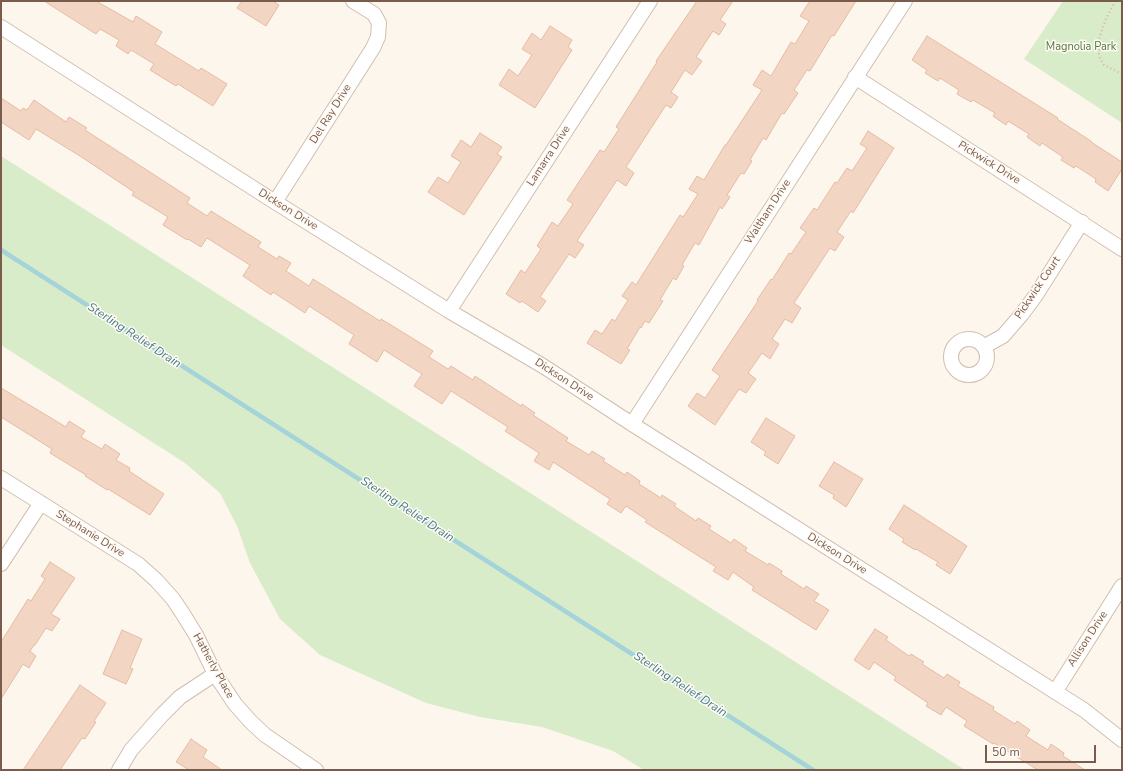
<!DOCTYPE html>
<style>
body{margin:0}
#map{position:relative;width:1123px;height:771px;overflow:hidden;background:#fdf6ec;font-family:"Nunito Sans",sans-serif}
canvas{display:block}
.frame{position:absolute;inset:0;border:2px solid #7a5c4d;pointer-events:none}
.scale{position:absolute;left:985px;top:745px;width:111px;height:18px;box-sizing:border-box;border:2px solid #7a5c4d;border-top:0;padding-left:5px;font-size:12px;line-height:14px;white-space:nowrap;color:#7a5c4d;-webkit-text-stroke:3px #fffaf3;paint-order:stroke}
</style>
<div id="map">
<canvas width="1123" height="771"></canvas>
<div class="frame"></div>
<div class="scale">50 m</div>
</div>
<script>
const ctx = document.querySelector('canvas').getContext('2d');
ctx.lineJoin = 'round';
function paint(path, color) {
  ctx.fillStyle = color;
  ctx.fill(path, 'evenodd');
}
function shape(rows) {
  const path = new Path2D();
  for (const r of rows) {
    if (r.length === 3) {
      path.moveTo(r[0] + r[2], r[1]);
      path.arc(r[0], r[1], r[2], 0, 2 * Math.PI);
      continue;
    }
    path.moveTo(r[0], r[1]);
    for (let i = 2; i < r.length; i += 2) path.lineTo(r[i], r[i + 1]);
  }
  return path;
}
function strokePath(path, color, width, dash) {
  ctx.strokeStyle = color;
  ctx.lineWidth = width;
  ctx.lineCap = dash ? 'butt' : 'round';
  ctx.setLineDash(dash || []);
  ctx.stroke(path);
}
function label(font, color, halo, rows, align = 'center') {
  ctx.font = font + ' "Nunito Sans",sans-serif';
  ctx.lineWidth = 3;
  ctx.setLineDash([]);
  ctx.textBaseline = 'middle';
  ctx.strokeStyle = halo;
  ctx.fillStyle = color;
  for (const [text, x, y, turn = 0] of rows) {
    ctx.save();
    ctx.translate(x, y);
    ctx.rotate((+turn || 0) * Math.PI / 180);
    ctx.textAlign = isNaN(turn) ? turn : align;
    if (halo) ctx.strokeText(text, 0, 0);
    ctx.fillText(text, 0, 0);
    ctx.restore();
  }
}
const green = shape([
 [1063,1,1122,1,1122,123,1024,59],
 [1,156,965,770,644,770,613,751,542,727,480,717,426,703,320,655,280,619,250,563,237,526,220,493,185,463,1,345]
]);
const stream = shape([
 [1,250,813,770]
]);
const building = shape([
 [44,1,96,1,133,22,136,16,162,32,155,44,199,71,201,68,227,84,213,106,178,84,176,86,150,70,154,64,131,50,128,54,116,46,119,40,100,29,96,34,44,1],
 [242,1,273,1,279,5,266,26,237,8,242,1],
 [697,1,733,1,720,20,726,24,719,35,713,31,696,57,702,61,692,75,685,70,671,92,678,97,671,108,666,105,626,167,634,173,626,186,617,180,577,241,584,245,575,258,569,254,540,297,546,301,538,312,522,301,520,303,506,294,521,270,525,273,541,249,537,246,552,222,558,226,573,204,567,200,600,150,604,152,619,129,616,127,657,62,656,61,697,1],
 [810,1,856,1,834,36,832,35,810,71,807,70,794,90,798,93,784,114,782,113,766,140,763,138,750,160,752,161,744,174,741,173,727,195,730,197,722,209,720,207,699,245,695,243,682,265,684,266,676,280,673,278,660,300,663,301,649,323,645,321,641,328,640,327,627,349,630,350,621,364,587,343,595,330,602,334,612,319,615,321,628,300,622,296,632,282,636,285,680,215,683,217,698,194,689,189,697,176,704,180,725,145,726,145,762,90,753,85,762,70,771,76,791,42,795,44,809,21,800,16,810,1],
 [550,26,572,40,568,47,572,50,535,108,499,85,509,69,518,76,532,55,522,49,532,33,541,40,550,26],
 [927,36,1058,118,1057,119,1091,141,1091,142,1122,162,1122,169,1108,191,1095,182,1096,179,1076,166,1074,168,1061,160,1063,157,1042,143,1040,146,1027,137,1029,134,1008,121,1006,125,993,116,995,113,973,100,971,102,957,94,959,90,940,78,938,81,925,73,927,70,912,60,927,36],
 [1,98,21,111,23,108,27,110,34,100,66,122,69,117,87,128,85,130,190,198,187,203,207,216,211,211,261,242,258,247,277,259,279,256,291,263,286,271,309,286,313,279,380,321,381,319,404,333,433,351,429,357,448,369,451,366,473,380,475,376,521,406,522,404,535,413,533,415,568,438,566,441,589,455,592,451,605,459,603,461,625,475,627,472,640,481,639,484,661,498,662,495,676,504,674,506,696,521,698,518,711,526,709,529,731,543,734,539,747,548,745,551,768,565,769,563,782,571,781,574,804,589,806,586,819,594,814,601,829,610,816,630,752,590,754,587,733,572,728,580,713,571,716,567,645,522,647,520,626,506,621,513,607,504,610,499,553,462,549,470,534,461,539,453,505,431,508,427,451,391,442,404,414,386,422,374,384,350,377,362,349,344,354,335,309,306,305,313,273,292,271,295,243,276,250,265,207,238,201,247,188,239,187,240,163,225,168,217,132,195,134,192,80,156,36,129,29,140,1,122,1,98],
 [868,131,894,148,853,213,851,211,837,232,844,237,835,251,830,248,794,303,801,308,792,323,785,319,772,339,779,344,770,359,762,353,748,373,756,379,746,393,739,389,715,425,688,406,697,393,705,398,720,376,712,370,758,301,757,300,771,279,772,280,789,253,791,254,806,232,800,228,814,208,817,210,835,182,837,183,847,168,852,171,867,148,860,144,868,131],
 [480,133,502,147,497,154,502,157,464,215,428,192,438,177,448,183,461,162,451,156,461,140,471,147,480,133],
 [1,388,66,427,69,421,85,431,81,437,102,449,105,444,120,454,116,460,130,468,129,471,164,494,150,515,108,489,107,490,85,476,86,475,50,453,52,449,1,417,1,388],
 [766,418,795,436,778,464,764,455,766,452,751,442,766,418],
 [834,462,863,479,846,507,833,498,834,495,819,486,834,462],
 [904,505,967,546,950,574,936,565,938,562,916,549,915,550,902,542,904,539,889,529,904,505],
 [50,562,75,578,51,614,60,619,52,631,46,628,35,645,34,645,30,651,36,656,29,668,23,664,1,699,1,642,28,599,31,601,45,579,41,576,50,562],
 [875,629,888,637,886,640,909,656,911,654,924,662,922,664,944,678,947,674,960,682,958,686,994,707,993,710,1015,724,1017,721,1030,730,1026,736,1048,750,1051,744,1064,753,1063,756,1085,770,1038,770,994,743,993,744,964,726,967,721,946,707,941,715,926,706,928,703,894,680,896,677,874,662,869,670,854,660,875,629],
 [122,630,142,639,130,668,133,669,126,684,103,674,122,630],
 [80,685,106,703,94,721,96,722,85,739,82,738,60,770,23,770,80,685],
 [191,739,207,750,203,757,222,770,189,770,176,762,191,739]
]);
const path = shape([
 [1115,1,1106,19,1098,41,1099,56,1104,65,1122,74]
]);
const minor = shape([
 [1,27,275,202,449,311,543,366,632,424,1084,710,1122,740],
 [855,77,1122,249],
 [275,202,373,48,378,37,379,23,374,14,353,1],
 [449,311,650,1],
 [969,357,18],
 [985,346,1003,336,1022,314,1036,295,1082,222],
 [632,424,905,1],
 [1,478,138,564,156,580,173,599,183,614,196,635,215,674,235,704,251,722,265,735,316,770],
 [1,564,41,503],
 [1055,692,1122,586],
 [119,770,131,750,162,715,180,697,215,674]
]);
const parkNames = [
 ["Magnolia Park",1081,47]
];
const streetNames = [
 ["Del Ray Drive",331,114,-58],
 ["Lamarra Drive",549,156,-57],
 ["Pickwick Drive",989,163,32],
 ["Dickson Drive",288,210,32],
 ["Waltham Drive",768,212,-57],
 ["Pickwick Court",1038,288,-56],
 ["Dickson Drive",564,380,33],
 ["Stephanie Drive",90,534,32],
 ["Dickson Drive",837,554,32],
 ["Allison Drive",1088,639,-57],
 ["Hatherly Place",213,666,61]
];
const waterNames = [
 ["Sterling Relief Drain",134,336,33],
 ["Sterling Relief Drain",407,510,33],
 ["Sterling Relief Drain",680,685,33]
];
paint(green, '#d8ecc9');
strokePath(stream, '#a5d3da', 4.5);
paint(building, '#f3d5c3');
strokePath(building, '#e6bba3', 1);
strokePath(minor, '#d1beb0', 16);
strokePath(path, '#d9b8a5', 2.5, [1, 3]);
strokePath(minor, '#fff', 14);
label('11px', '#537a41', '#fffaf3', parkNames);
label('11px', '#7a5c4d', '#fffaf3', streetNames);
label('italic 12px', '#437c86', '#fffaf3', waterNames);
</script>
